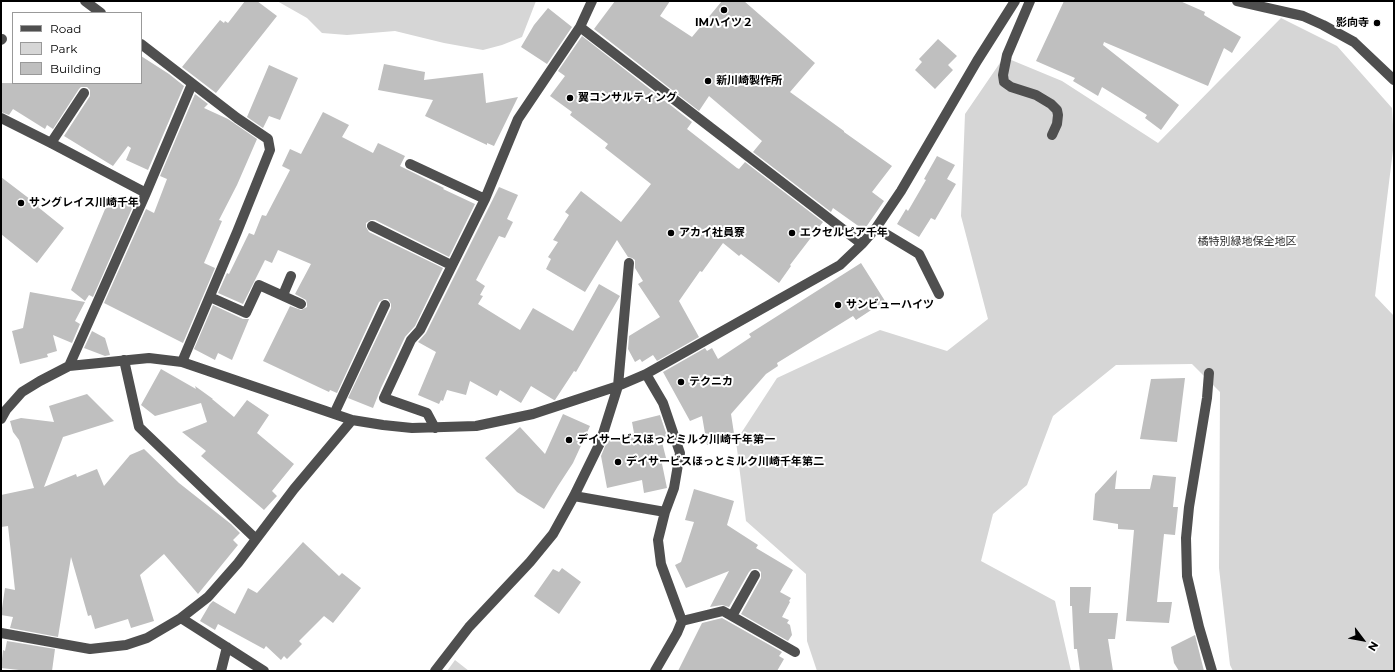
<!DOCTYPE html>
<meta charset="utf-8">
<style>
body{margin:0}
#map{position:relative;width:1395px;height:672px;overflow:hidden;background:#fff;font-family:Montserrat,sans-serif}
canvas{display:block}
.frame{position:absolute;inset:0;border:2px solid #000;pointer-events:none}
.legend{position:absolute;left:12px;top:12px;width:130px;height:72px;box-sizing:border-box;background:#fff;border:1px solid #999;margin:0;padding:5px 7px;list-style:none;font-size:12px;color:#000}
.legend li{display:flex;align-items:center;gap:8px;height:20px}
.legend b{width:20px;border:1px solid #999}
.north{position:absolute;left:1343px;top:620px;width:40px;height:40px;-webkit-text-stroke:3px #fff;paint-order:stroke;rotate:122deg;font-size:11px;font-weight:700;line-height:16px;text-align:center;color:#000}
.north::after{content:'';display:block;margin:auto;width:14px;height:18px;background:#000;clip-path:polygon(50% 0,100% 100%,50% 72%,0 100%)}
</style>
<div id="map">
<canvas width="1395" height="672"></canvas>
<div class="frame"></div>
<ul class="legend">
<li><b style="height:5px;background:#4f4f4f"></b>Road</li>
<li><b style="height:11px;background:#d6d6d6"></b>Park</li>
<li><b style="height:11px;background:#bfbfbf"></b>Building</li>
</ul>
<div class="north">N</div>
</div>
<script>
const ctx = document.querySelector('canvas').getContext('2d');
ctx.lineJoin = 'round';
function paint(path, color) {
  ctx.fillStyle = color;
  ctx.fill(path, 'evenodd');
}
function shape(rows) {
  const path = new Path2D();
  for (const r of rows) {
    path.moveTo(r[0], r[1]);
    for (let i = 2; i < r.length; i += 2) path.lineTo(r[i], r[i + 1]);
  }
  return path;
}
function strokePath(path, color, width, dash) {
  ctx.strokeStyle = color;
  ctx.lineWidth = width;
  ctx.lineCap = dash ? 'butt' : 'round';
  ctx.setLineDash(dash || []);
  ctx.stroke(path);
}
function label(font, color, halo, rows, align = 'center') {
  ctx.font = font + ' Montserrat,"Noto Sans JP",sans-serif';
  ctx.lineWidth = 4;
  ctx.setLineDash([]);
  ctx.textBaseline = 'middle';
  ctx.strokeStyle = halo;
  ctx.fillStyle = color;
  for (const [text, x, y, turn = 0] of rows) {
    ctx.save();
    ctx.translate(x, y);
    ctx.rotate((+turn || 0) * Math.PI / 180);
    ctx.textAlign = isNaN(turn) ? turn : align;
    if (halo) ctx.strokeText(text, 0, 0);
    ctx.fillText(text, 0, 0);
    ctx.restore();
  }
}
const green = shape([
 [277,1,536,1,522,37,502,45,483,50,444,43,395,31,347,35,322,33,307,18],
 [1281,18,1337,46,1392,108,1394,142,1375,296,1394,316,1394,671,1233,671,1230,665,1219,568,1220,392,1192,364,1116,365,1053,416,1027,485,993,514,981,561,1055,601,1071,671,817,671,807,641,806,574,746,521,736,441,777,378,880,330,947,351,988,319,961,216,965,114,1004,57,1062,81,1158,143],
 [455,660,469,671,447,671]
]);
const building = shape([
 [245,1,257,1,277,16,216,93,182,67,220,20,224,23,225,21,228,23],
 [615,1,670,1,660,16,692,37,722,1,744,1,815,63,790,92,844,131,844,132,892,166,872,192,884,201,864,230,833,208,831,212,753,152,762,141,709,96,699,111,594,29],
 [1064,1,1180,1,1205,12,1204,15,1241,37,1232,53,1224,48,1208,86,1104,42,1103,45,1179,105,1161,130,1145,118,1147,115,1102,87,1098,96,1073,81,1075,78,1036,61],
 [548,8,572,27,547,64,521,47,534,25],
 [582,36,692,122,687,129,737,168,739,169,745,162,823,222,790,265,791,266,779,283,741,254,739,256,723,243,702,272,700,271,679,301,699,337,657,361,653,355,642,362,640,359,635,362,628,349,629,336,660,317,638,284,643,281,635,268,635,260,632,258,628,257,617,240,585,292,546,269,551,259,548,257,558,242,553,240,569,215,565,212,581,191,621,222,651,184,605,148,608,144,570,115,572,112,550,96,565,76,558,71],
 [938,39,957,56,948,65,953,70,935,89,915,70,922,62,919,59],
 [141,56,169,74,184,86,148,170,126,160,131,148,128,146,113,166,64,136,90,96,90,90,87,87,81,87,79,89,53,129,47,125,45,129,13,109,9,115,1,112,1,83,141,83],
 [384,64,425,72,424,80,483,73,486,103,518,97,494,146,487,143,487,145,425,116,433,100,378,90],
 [269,65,298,78,280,120,269,116,263,128,247,117],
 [195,94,208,104,204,108,228,119,257,139,237,185,219,220,222,221,204,263,215,268,183,343,104,303,146,209,154,213,167,179,160,176],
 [323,112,349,125,342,137,373,153,378,143,405,156,400,166,444,188,443,189,475,204,449,257,375,220,371,220,366,223,366,227,369,232,443,268,415,326,405,337,381,388,373,408,348,398,391,308,391,304,388,299,384,299,379,302,337,393,330,390,329,392,263,361,290,306,301,310,307,307,307,304,306,300,295,294,311,264,278,250,272,263,265,260,243,304,218,293,227,273,229,274,249,233,254,235,262,215,266,216,290,170,282,166,290,149,301,154],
 [937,156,955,165,947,179,956,184,935,220,931,218,919,237,897,224,906,209,908,211,926,180,924,179],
 [1,177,39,206,38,207,64,228,37,263,1,234],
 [499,187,518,195,507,219,513,222,505,238,499,236,476,280,485,286,480,295,483,296,478,304,520,330,533,308,573,331,599,284,620,296,576,372,574,371,555,400,554,400,531,386,521,403,500,390,497,396,470,381,466,395,447,390,443,401,441,400,439,404,418,395,436,352,418,342,426,333],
 [111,195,134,204,93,297,89,295,85,301,71,290],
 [861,263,885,301,856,320,853,316,777,363,778,366,766,374,731,414,735,440,707,445,702,416,690,421,663,372,705,348,707,351,712,348,718,359,751,337,749,334],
 [30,292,85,302,75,321,80,324,72,343,53,335,57,351,47,354,48,357,20,364,12,331,23,328],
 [213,305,243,319,249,319,232,360,218,353,215,360,194,349],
 [92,331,105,338,110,355,105,356,84,348],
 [161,369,196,389,195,386,213,399,212,399,234,417,247,400,269,415,257,433,294,464,272,491,277,496,264,510,201,456,206,451,182,432,207,422,201,403,155,416,141,405],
 [1185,378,1177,442,1140,439,1151,379],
 [87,394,114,421,63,437,44,487,76,474,77,477,97,469,104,486,130,455,144,449,179,483,231,524,240,533,233,540,238,545,198,594,164,554,140,575,154,621,131,628,128,619,95,629,91,615,88,616,71,557,58,637,10,628,13,617,1,615,5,588,15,590,8,526,1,527,1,495,34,488,19,440,13,432,10,421,21,418,54,422,49,406],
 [563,414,590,426,573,463,558,486,544,509,517,492,485,458,520,427,545,454],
 [660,415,667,436,661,438,666,458,661,459,667,488,644,493,642,480,607,488,601,456,608,439,634,433,632,422],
 [1117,470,1115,489,1150,489,1153,475,1176,477,1173,507,1178,507,1175,535,1164,534,1157,602,1172,602,1169,623,1126,621,1134,530,1118,529,1118,524,1093,520,1095,494],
 [694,489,734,501,727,525,758,545,756,548,793,570,780,592,791,598,789,601,790,602,782,617,789,620,787,623,790,625,792,635,788,641,741,614,761,578,761,572,758,569,752,569,749,572,729,607,722,605,710,607,729,571,686,588,675,565,681,562,694,522,685,520],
 [303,542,339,576,342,573,361,588,333,623,324,616,299,641,302,644,287,659,284,656,281,660,266,646,264,649,218,624,215,630,200,621,210,604,213,601,235,614,248,588,257,593],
 [562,568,581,582,559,614,534,596,553,569,559,572],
 [1070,587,1091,587,1089,613,1118,613,1115,639,1108,639,1113,671,1080,671,1077,649,1074,649,1072,606,1070,606],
 [722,618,782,652,779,656,784,659,777,671,678,671,702,623],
 [1195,635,1204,671,1179,671,1174,663,1171,647],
 [7,641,55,649,52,671,28,671,1,668,3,650,5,651]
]);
const minor = shape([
 [85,1,101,13],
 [1030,1,1007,55,1003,75,1004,82,1011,87,1036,95,1051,104,1057,110,1058,115,1057,124,1052,135],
 [1237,1,1303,16,1323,25,1354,42,1394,80],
 [580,27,862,244],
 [1,40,2,39],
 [141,44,237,118,268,139,270,150,237,232,182,362],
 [1,118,51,143,146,193],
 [51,143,84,93],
 [410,164,485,199],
 [372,226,451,265],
 [876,228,919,254,939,294],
 [283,295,291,276],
 [210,297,246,313,259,285,301,304],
 [124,360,139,427,256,539],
 [69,366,146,193,192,84],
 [1209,373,1207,398,1189,507,1186,538,1187,576,1199,627,1212,671],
 [646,374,663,403,680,453,674,488,665,512,658,540,661,564,682,621,677,633,655,671],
 [334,414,385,305],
 [1,419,6,410,22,392,40,381,69,366,149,358,182,362,352,420,383,425,412,428,476,426,533,414,618,386,646,374,840,265,862,244,876,228,901,191,977,61,1015,1],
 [435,428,427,413,384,398,411,340,420,330,485,199,518,119,580,27,592,1],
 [574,496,665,512],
 [732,616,755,575],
 [181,618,264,671],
 [682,621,723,611,795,652],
 [1,633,90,649,126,645,147,638,181,618,208,597,238,563,294,489,352,420],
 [221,671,227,647],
 [435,671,469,627,530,562,553,534,574,496,600,443,618,386,629,263]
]);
const markers = [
 [724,10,4,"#000"],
 [1377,23,4,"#000"],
 [708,81,4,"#000"],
 [570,98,4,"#000"],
 [21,203,4,"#000"],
 [671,233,4,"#000"],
 [792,233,4,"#000"],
 [838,305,4,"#000"],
 [681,382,4,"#000"],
 [569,440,4,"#000"],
 [618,462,4,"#000"]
];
const poiNames = [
 ["IMハイツ２",724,23,"center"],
 ["影向寺",1369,23,"right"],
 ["新川崎製作所",716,81],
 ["翼コンサルティング",578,98],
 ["サングレイス川崎千年",29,203],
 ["アカイ社員寮",679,233],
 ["エクセルピア千年",800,233],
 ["サンビューハイツ",846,305],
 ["テクニカ",689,382],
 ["デイサービスほっとミルク川崎千年第一",577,440],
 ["デイサービスほっとミルク川崎千年第二",626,462]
];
const parkNames = [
 ["橘特別緑地保全地区",1247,242]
];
paint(green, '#d6d6d6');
paint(building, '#bfbfbf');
strokePath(minor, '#4f4f4f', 10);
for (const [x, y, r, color] of markers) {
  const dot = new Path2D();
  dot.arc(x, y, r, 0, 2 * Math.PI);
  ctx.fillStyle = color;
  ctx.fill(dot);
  strokePath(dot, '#fff', 1.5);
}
label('bold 11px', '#000', '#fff', poiNames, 'left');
label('11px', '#2d2d2d', '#fff', parkNames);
</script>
